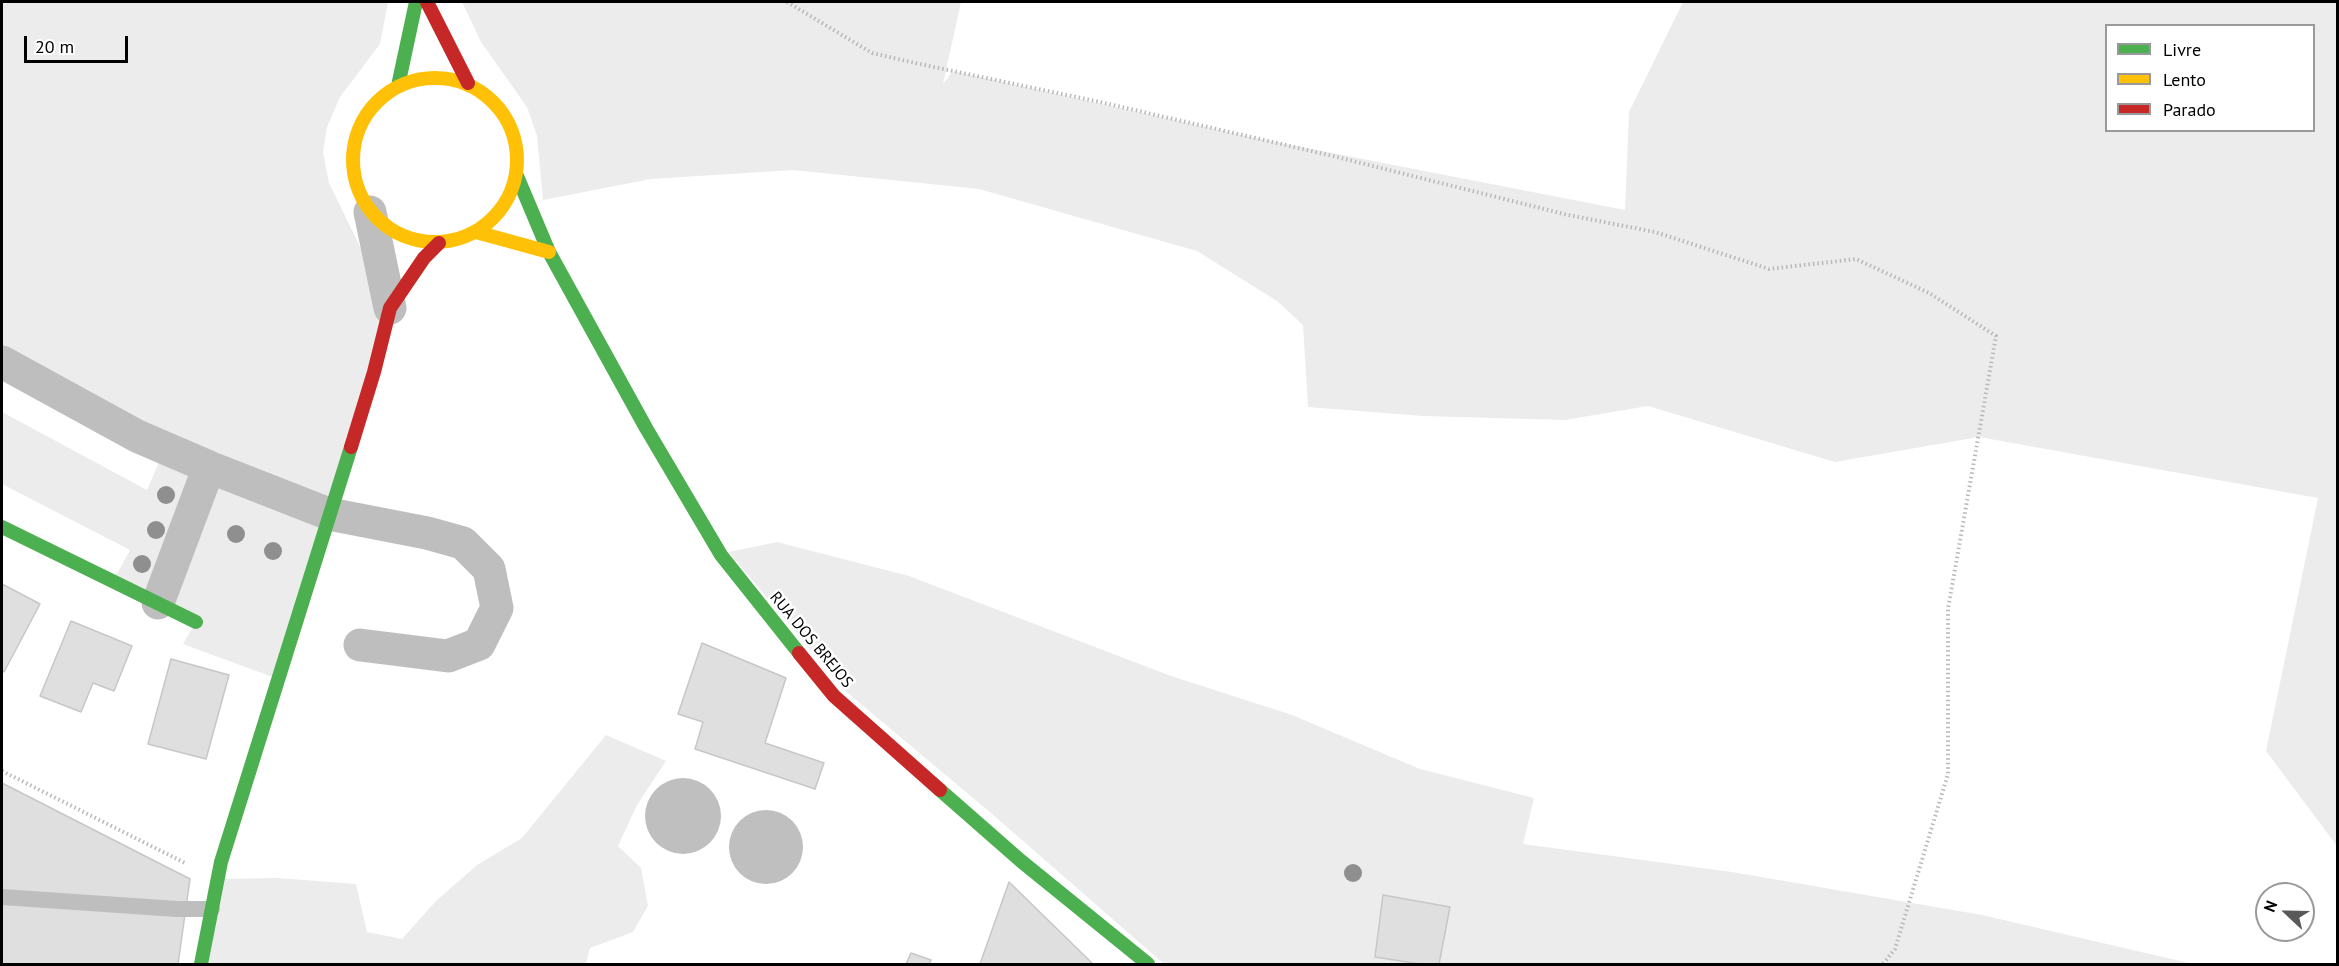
<!DOCTYPE html>
<style>
body{margin:0}
#map{position:relative;width:2339px;height:966px;overflow:hidden;background:#fff;font-family:"PT Sans",sans-serif}
canvas{display:block}
.frame{position:absolute;inset:0;border:3px solid #000;pointer-events:none}
.legend{position:absolute;left:2105px;top:24px;width:210px;height:108px;box-sizing:border-box;background:#fff;border:2px solid #999;margin:0;padding:8px 10px;list-style:none;font-size:18px;color:#000}
.legend li{display:flex;align-items:center;gap:12px;height:30px}
.legend b{width:30px;border:2px solid #999}
.north{position:absolute;left:2255px;top:882px;width:60px;height:60px;box-sizing:border-box;background:#fff;border:2px solid #999;border-radius:50%;rotate:292deg;font-size:16px;font-weight:700;line-height:24px;text-align:center;color:#000}
.north::after{content:'';display:block;margin:auto;width:21px;height:27px;background:#595959;clip-path:polygon(50% 0,100% 100%,50% 72%,0 100%)}
.scale{position:absolute;left:24px;top:36px;width:104px;height:27px;box-sizing:border-box;border:3px solid #000;border-top:0;padding-left:8px;font-size:18px;line-height:21px;white-space:nowrap;color:#000;-webkit-text-stroke:4px #fff;paint-order:stroke}
</style>
<div id="map">
<canvas width="2339" height="966"></canvas>
<div class="frame"></div>
<ul class="legend">
<li><b style="height:8px;background:#4caf50"></b>Livre</li>
<li><b style="height:8px;background:#ffc107"></b>Lento</li>
<li><b style="height:8px;background:#c62828"></b>Parado</li>
</ul>
<div class="north">N</div>
<div class="scale">20 m</div>
</div>
<script>
const ctx = document.querySelector('canvas').getContext('2d');
ctx.lineJoin = 'round';
function paint(path, color) {
  ctx.fillStyle = color;
  ctx.fill(path, 'evenodd');
}
function shape(rows) {
  const path = new Path2D();
  for (const r of rows) {
    if (r.length === 3) {
      path.moveTo(r[0] + r[2], r[1]);
      path.arc(r[0], r[1], r[2], 0, 2 * Math.PI);
      continue;
    }
    path.moveTo(r[0], r[1]);
    for (let i = 2; i < r.length; i += 2) path.lineTo(r[i], r[i + 1]);
  }
  return path;
}
function strokePath(path, color, width, dash) {
  ctx.strokeStyle = color;
  ctx.lineWidth = width;
  ctx.lineCap = dash ? 'butt' : 'round';
  ctx.setLineDash(dash || []);
  ctx.stroke(path);
}
function label(font, color, halo, rows, align = 'center') {
  ctx.font = font + ' "PT Sans",sans-serif';
  ctx.lineWidth = 5;
  ctx.setLineDash([]);
  ctx.textBaseline = 'middle';
  ctx.strokeStyle = halo;
  ctx.fillStyle = color;
  for (const [text, x, y, turn = 0] of rows) {
    ctx.save();
    ctx.translate(x, y);
    ctx.rotate((+turn || 0) * Math.PI / 180);
    ctx.textAlign = isNaN(turn) ? turn : align;
    if (halo) ctx.strokeText(text, 0, 0);
    ctx.fillText(text, 0, 0);
    ctx.restore();
  }
}
const green = shape([
 [2,2,388,2,380,44,340,97,327,127,323,152,329,183,390,308,278,679,183,644,196,622,113,581,130,550,2,484,2,412,147,490,165,448,2,368],
 [462,2,961,2,943,84,953,71,1260,139,1625,210,1629,112,1683,2,2337,2,2337,846,2266,751,2318,498,1979,437,1835,462,1648,406,1565,420,1423,416,1308,407,1303,325,1277,301,1197,251,979,189,793,170,651,179,543,200,537,136,527,107,481,42],
 [2106,26,2314,26,2314,130,2106,130],
 [777,542,909,576,1171,676,1292,715,1420,769,1534,798,1523,844,1732,872,1982,915,2193,964,1164,964,991,813,843,689,729,552],
 [606,735,666,761,637,805,618,846,641,868,648,906,633,932,590,948,586,963,590,964,201,964,218,879,277,878,356,884,367,932,402,939,436,901,477,865,522,838]
]);
const water = shape([
 [683,816,38],
 [766,847,37]
]);
const building = shape([
 [2,584,40,604,4,672,2,670,2,584],
 [71,621,132,646,114,691,93,683,81,712,40,696,71,621],
 [702,643,786,678,765,743,824,763,815,789,695,749,703,722,678,714,702,643],
 [171,659,229,675,206,759,148,744,171,659],
 [2,783,190,879,178,964,2,964,2,783],
 [1009,882,1093,964,980,964,1009,882],
 [1383,895,1450,907,1439,964,1420,964,1375,957,1383,895],
 [911,953,931,960,929,964,906,964,911,953]
]);
const path = shape([
 [787,2,872,53,915,63,1100,102,1333,156,1568,215,1655,232,1769,269,1856,259,1929,293,1996,336,1948,609,1948,774,1895,949,1883,964],
 [2,771,187,864]
]);
const lane = shape([
 [2,897,177,909,212,909]
]);
const street = shape([
 [370,212,390,308],
 [2,362,137,436,209,467,329,514,427,533,463,543,489,569,497,608,479,644,448,656,360,645],
 [158,603,209,467]
]);
const fast = shape([
 [398,86,416,2],
 [517,176,549,252,646,428,721,555,799,653],
 [2,527,196,622],
 [940,790,1021,861,1148,964],
 [201,964,221,862,351,447]
]);
const slow = shape([
 [435,160,82],
 [476,232,549,252]
]);
const jam = shape([
 [427,2,468,83],
 [351,447,374,372,390,308,424,258,439,243],
 [799,653,834,696,940,790]
]);
const trees = [
 [166,495],
 [156,530],
 [236,534],
 [273,551],
 [142,564],
 [1353,873]
];
const streetNames = [
 ["RUA DOS BREJOS",811,640,50]
];
paint(green, '#ececec');
paint(water, '#bfbfbf');
paint(building, '#dfdfdf');
strokePath(building, '#c7c7c7', 1.5);
strokePath(path, '#b9b9b9', 4, [1.5, 3]);
strokePath(lane, '#bebebe', 16);
strokePath(street, '#bebebe', 33);
strokePath(fast, '#4caf50', 14);
strokePath(slow, '#ffc107', 14);
strokePath(jam, '#c62828', 14);
ctx.fillStyle = '#8f8f8f';
for (const [x, y] of trees) {
  ctx.beginPath();
  ctx.arc(x, y, 9, 0, 2 * Math.PI);
  ctx.fill();
}
label('16px', '#000', '#fff', streetNames);
</script>
